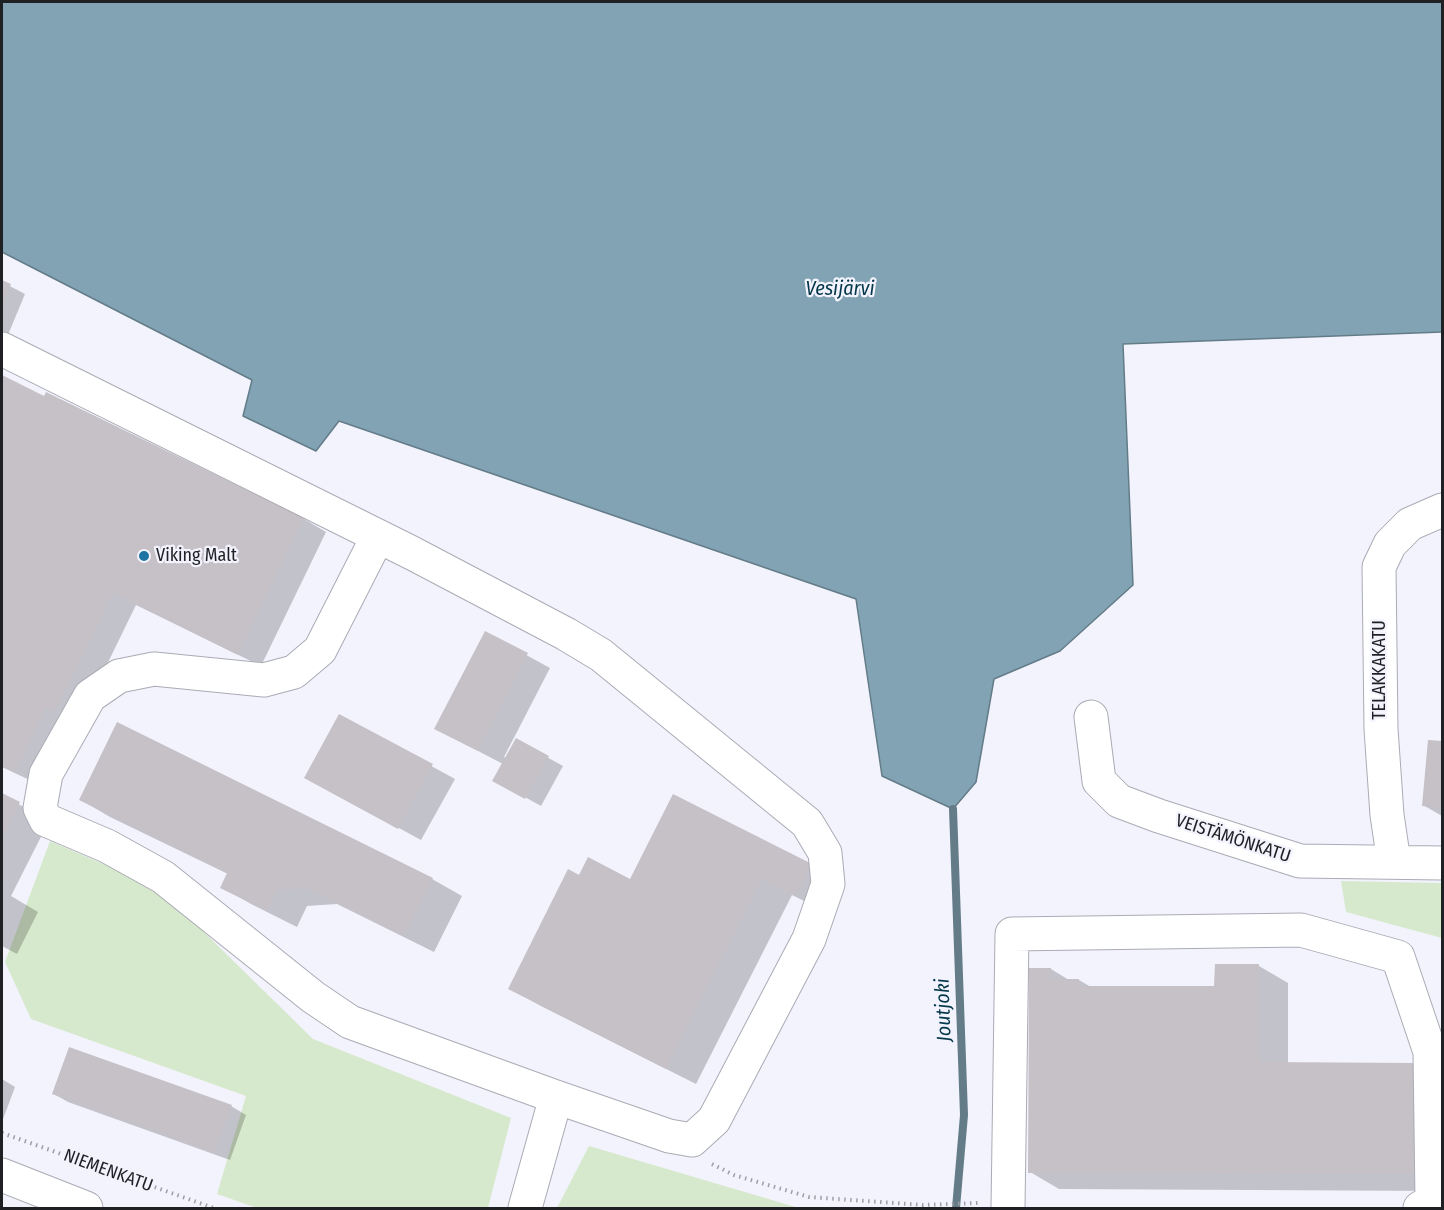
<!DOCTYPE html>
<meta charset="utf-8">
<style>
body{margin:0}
#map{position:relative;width:1444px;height:1210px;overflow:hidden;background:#f2f3fd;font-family:"Fira Sans Condensed",sans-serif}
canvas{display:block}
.frame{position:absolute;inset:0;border:3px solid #1f2023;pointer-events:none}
</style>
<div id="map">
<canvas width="1444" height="1210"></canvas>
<div class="frame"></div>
</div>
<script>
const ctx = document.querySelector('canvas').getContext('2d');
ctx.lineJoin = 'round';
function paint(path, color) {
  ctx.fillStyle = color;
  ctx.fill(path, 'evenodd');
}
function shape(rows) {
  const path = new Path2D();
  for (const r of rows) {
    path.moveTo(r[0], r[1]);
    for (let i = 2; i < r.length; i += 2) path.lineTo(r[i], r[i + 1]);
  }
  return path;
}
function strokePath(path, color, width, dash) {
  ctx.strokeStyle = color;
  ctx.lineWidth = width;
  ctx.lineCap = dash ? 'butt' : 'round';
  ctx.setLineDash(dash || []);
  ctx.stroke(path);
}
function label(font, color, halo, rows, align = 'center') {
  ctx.font = font + ' "Fira Sans Condensed",sans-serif';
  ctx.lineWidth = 4.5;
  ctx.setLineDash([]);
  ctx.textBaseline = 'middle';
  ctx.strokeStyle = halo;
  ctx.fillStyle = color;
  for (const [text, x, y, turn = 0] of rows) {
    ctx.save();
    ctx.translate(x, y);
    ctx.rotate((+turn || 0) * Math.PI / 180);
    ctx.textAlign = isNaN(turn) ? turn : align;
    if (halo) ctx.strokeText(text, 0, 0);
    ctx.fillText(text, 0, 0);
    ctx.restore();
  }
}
const green = shape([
 [50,841,159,888,313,1039,511,1118,488,1208,257,1208,217,1194,246,1096,31,1019,5,962],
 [1341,881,1442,883,1442,938,1346,912],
 [589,1146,799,1208,557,1208]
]);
const water = shape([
 [2,2,1442,2,1442,332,1123,344,1133,585,1060,651,994,679,976,782,953,809,882,776,856,599,339,421,316,451,243,416,252,380,2,252,2,2]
]);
const shadow = shape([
 [2,282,25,294,5,342,2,340],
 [2,377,45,398,47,394,304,519,326,532,261,666,136,605,78,724,38,784,2,767],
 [486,633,550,668,504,757,506,758,516,740,563,766,541,806,494,780,503,764,436,729],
 [340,716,455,779,421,840,329,790],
 [1429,742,1442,743,1442,816,1423,805],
 [2,795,49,821,11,896,38,912,17,954,2,946],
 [81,800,432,879,462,896,434,952,337,904,307,906,297,927,251,904,222,887,228,874,110,817],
 [812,865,826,912,792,895,696,1084,539,1005,510,988,580,877,631,881],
 [1259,966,1288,983,1288,1064,1442,1081,1442,1191,1059,1189,1030,1172,1051,969,1069,980,1079,980,1091,987,1216,988],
 [2,1079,15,1087,2,1122],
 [54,1094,231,1106,246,1115,230,1160,68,1102]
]);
const stream = shape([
 [953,809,964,1115,956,1208]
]);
const building = shape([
 [2,280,11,284,2,306],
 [2,375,44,396,46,392,304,518,238,655,113,593,55,712,46,708,15,773,2,766],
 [485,631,528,653,478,751,434,729],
 [339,714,433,764,398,829,304,778],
 [117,722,433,878,404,936,306,888,278,890,267,911,220,888,227,873,79,800],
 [516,738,549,756,525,799,492,781],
 [1428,740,1442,741,1442,808,1422,806],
 [2,793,20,802,2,840],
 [673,794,812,864,796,896,762,879,666,1069,508,989,568,869,579,875,588,857,630,879],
 [1215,964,1259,964,1259,1062,1414,1063,1414,1174,1028,1173,1029,968,1051,968,1051,979,1079,979,1079,986,1214,986],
 [69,1047,232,1105,215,1153,52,1094]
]);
const path = shape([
 [2,1133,214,1208],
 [712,1164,734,1175,809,1197,923,1205,978,1203]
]);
const minor = shape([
 [2,349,412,553,566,634,601,655,807,823,825,853,828,884,809,939,714,1120,692,1140,669,1136,556,1097,350,1022,313,997,163,877,107,846,46,820,40,808,46,774,90,696,119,676,154,669,264,680,294,672,320,650,378,536],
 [1091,717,1099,781,1119,801,1159,816,1300,861,1442,863],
 [1394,862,1387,815,1381,729,1379,567,1390,544,1410,524,1442,510],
 [2,1175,86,1208],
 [525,1208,556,1097],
 [1008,1208,1012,934,1301,930,1398,957,1430,1052,1432,1201,1420,1208]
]);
const markers = [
 [144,556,6,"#1d73a3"]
];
const poiNames = [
 ["Viking Malt",156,556]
];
const streetNames = [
 ["TELAKKAKATU",1380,670,-90],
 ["VEISTÄMÖNKATU",1233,839,18],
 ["NIEMENKATU",108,1171,20]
];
const waterNames = [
 ["Vesijärvi",840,289],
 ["Joutjoki",944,1010,-92]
];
paint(green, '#d7e9cc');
paint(water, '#81a3b4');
strokePath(water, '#647c88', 1.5);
paint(shadow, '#0003');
strokePath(stream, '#647c88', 8);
paint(building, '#c6c0c7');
strokePath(minor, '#aaabb4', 35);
strokePath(path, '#9e9fa6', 4, [1.5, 4.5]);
strokePath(minor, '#fff', 33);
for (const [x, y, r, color] of markers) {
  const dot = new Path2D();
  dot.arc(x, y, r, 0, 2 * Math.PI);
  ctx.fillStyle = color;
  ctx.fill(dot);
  strokePath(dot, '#f2f3fd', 2);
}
label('18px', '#1f2023', '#f2f3fd', poiNames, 'left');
label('18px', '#1f2023', '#f2f3fd', streetNames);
label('italic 20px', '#04374a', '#f2f3fd', waterNames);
</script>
